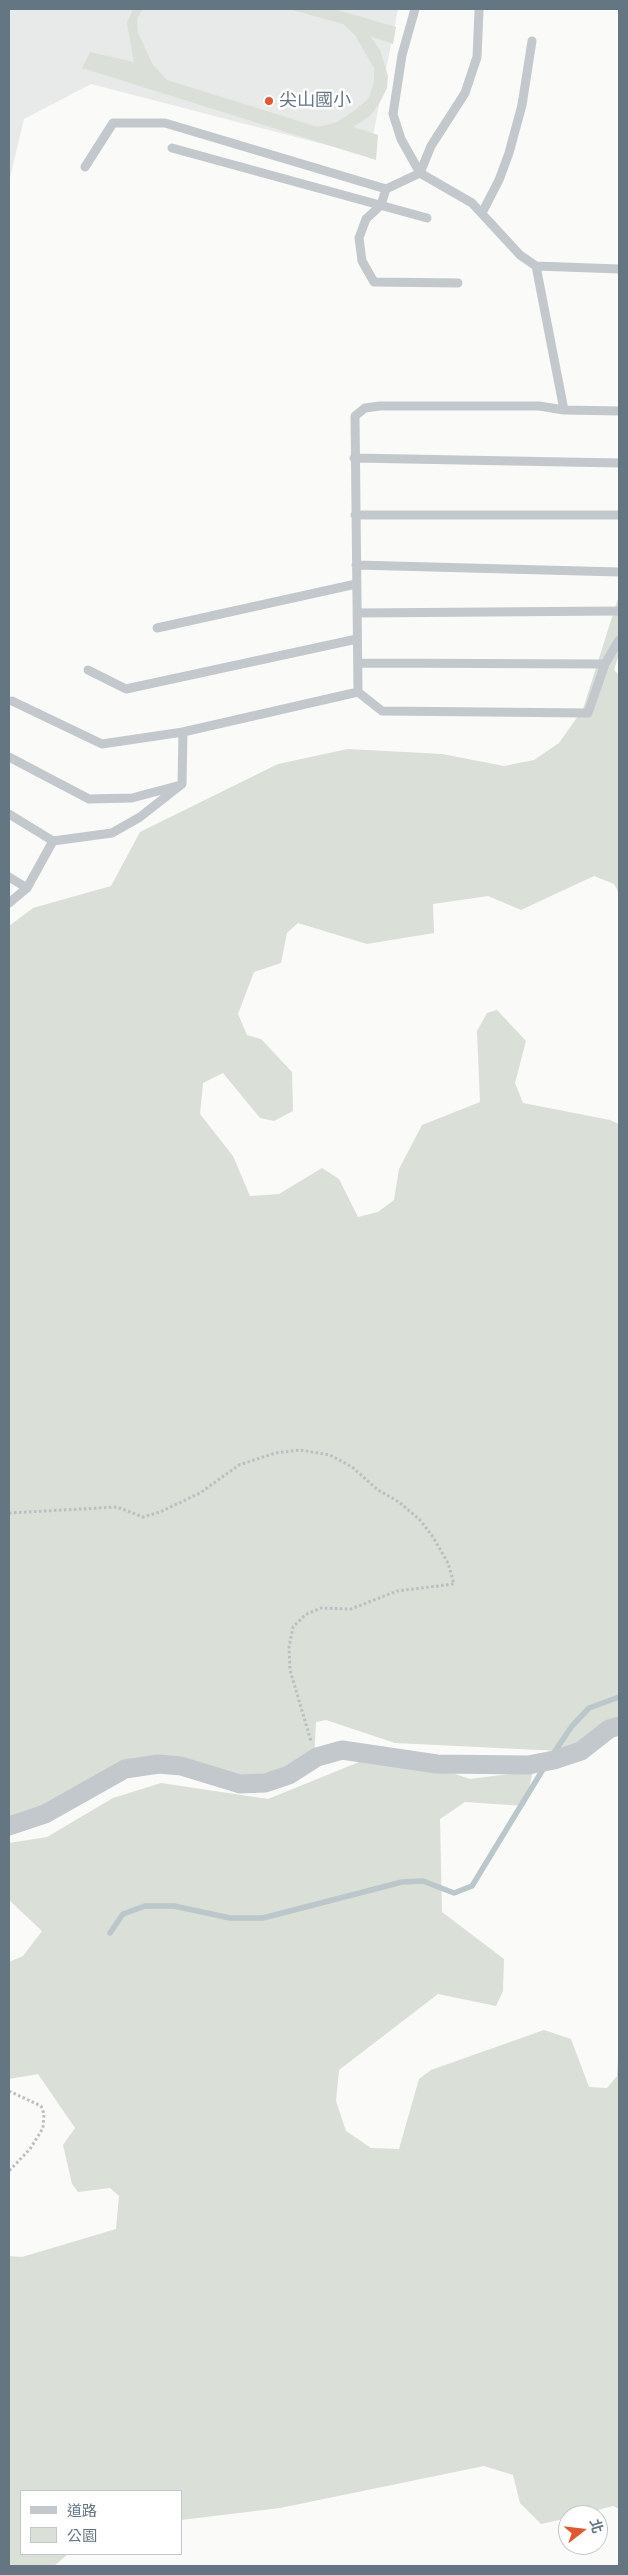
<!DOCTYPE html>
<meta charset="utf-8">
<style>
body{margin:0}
#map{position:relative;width:628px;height:2575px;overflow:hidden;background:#fafaf8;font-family:Mulish,"Noto Sans TC",sans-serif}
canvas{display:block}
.frame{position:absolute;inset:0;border:10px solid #657683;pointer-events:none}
.legend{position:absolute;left:20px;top:2490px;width:162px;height:65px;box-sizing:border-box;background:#fff;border:1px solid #c1c8cd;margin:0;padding:6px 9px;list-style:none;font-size:15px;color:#657683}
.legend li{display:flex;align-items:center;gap:10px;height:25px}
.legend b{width:25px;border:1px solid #c1c8cd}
.north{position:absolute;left:558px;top:2505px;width:50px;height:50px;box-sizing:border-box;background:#fff;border:1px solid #c1c8cd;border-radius:50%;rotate:74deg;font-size:14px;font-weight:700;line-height:20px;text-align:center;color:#657683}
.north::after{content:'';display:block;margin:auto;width:18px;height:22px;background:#e4572e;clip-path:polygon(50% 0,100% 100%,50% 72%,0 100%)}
</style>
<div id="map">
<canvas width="628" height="2575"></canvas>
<div class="frame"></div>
<ul class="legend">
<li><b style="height:6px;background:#c3c8cc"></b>道路</li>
<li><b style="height:14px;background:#dadfd7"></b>公園</li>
</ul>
<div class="north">北</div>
</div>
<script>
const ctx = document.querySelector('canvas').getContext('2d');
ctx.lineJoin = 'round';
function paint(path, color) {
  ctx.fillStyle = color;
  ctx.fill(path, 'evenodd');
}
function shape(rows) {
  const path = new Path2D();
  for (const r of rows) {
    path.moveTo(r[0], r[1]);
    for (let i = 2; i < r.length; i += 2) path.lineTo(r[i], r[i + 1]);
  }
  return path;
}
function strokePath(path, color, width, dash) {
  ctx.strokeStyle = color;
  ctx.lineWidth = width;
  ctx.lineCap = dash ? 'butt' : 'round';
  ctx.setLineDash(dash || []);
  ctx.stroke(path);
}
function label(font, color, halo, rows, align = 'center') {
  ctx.font = font + ' Mulish,"Noto Sans TC",sans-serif';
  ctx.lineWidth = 5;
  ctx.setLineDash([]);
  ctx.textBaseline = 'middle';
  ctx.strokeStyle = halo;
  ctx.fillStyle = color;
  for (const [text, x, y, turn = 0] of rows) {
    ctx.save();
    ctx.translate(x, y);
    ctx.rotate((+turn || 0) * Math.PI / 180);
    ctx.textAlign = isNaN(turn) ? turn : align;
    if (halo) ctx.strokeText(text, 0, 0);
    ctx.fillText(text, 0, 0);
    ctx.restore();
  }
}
const built = shape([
 [9,9,398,9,369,156,91,84,24,119,9,182]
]);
const green = shape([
 [133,9,143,9,137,19,138,33,153,65,167,80,318,127,337,122,353,112,369,98,374,82,374,68,355,35,343,24,289,9,334,9,396,27,393,44,370,36,380,50,388,76,387,88,380,102,370,116,353,127,378,135,376,160,82,68,90,52,134,62,127,23],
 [619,595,619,654,614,670,619,675,619,893,614,884,594,876,521,910,488,896,433,904,434,933,367,944,298,923,287,933,281,963,254,972,238,1014,247,1035,261,1039,292,1072,293,1111,274,1121,260,1118,223,1073,203,1083,200,1114,233,1156,250,1196,279,1194,322,1168,339,1179,358,1217,378,1212,394,1200,399,1169,422,1125,480,1102,477,1031,487,1013,497,1010,526,1041,515,1083,523,1103,610,1120,619,1124,619,1727,560,1751,395,1743,326,1720,316,1722,314,1762,274,1781,171,1761,9,1820,9,926,33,908,111,886,140,832,278,764,348,749,442,754,504,766,534,760,559,743,583,709],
 [364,1760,417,1761,470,1779,533,1771,525,1806,465,1802,440,1819,442,1912,504,1959,503,1991,496,2006,438,1994,339,2070,336,2101,346,2131,371,2148,399,2149,419,2079,431,2070,544,2030,571,2039,589,2087,607,2088,617,2076,619,2043,619,2509,613,2506,578,2515,568,2515,568,2518,541,2524,520,2503,513,2475,484,2466,280,2508,181,2520,181,2491,21,2491,21,2554,68,2554,54,2566,9,2566,9,2256,22,2257,116,2229,119,2196,110,2188,78,2192,72,2184,63,2145,75,2128,38,2074,9,2079,9,1962,23,1956,42,1931,9,1900,9,1843,47,1837,113,1798,161,1783,268,1799]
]);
const stream = shape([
 [553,1754,572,1726,589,1708,619,1697],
 [110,1933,123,1914,145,1906,174,1906,230,1918,263,1918,402,1882,423,1881,454,1893,472,1886,545,1766]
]);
const path = shape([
 [9,1513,117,1507,143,1517,160,1512,200,1493,239,1465,275,1453,300,1450,330,1455,352,1467,378,1490,399,1502,420,1520,433,1537,448,1563,454,1584,397,1591,351,1609,321,1608,305,1615,293,1627,289,1647,290,1670,311,1741],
 [9,2091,41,2106,44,2114,43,2128,30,2149,9,2171]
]);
const service = shape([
 [415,9,402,55,393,114,401,139,420,173,472,203,520,255,536,266,619,269],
 [172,148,427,218],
 [85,167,113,123,165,123,386,189,420,173,431,146,465,93,477,57,479,11],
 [386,189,381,205,366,219,359,238,362,261,374,282,458,283],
 [482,213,499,180,509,153,522,105,532,41],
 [536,266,564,410],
 [354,458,619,463],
 [355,515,619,515],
 [356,565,619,572],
 [357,613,619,611],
 [157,628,356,584],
 [358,663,605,664],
 [88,670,126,689,357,639],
 [358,692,382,711,588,713,605,664,619,640],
 [12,701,102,744,183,732],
 [9,757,89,799,132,798,177,786],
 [9,814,53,841],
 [9,877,27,888],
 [9,903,27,888,53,841,112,833,140,817,182,784,183,732,358,692,355,416,365,408,380,406,539,406,564,410,619,411]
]);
const minor = shape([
 [9,1826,45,1814,125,1769,159,1764,181,1766,240,1784,265,1783,289,1775,317,1757,342,1750,437,1764,528,1765,554,1760,581,1751,609,1729,619,1726]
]);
const markers = [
 [269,101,5,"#e4572e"]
];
const poiNames = [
 ["尖山國小",279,101]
];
paint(built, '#e8e9e9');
paint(green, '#dadfd7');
strokePath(stream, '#bbc7cb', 5.5);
strokePath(path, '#bbbfc2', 3, [2.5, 2.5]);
strokePath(service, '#c3c8cc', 9);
strokePath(minor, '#c3c8cc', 19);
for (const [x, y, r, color] of markers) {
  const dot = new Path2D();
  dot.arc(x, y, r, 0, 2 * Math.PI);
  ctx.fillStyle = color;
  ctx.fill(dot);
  strokePath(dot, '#fff', 2);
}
label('18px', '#657683', '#fff', poiNames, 'left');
</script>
